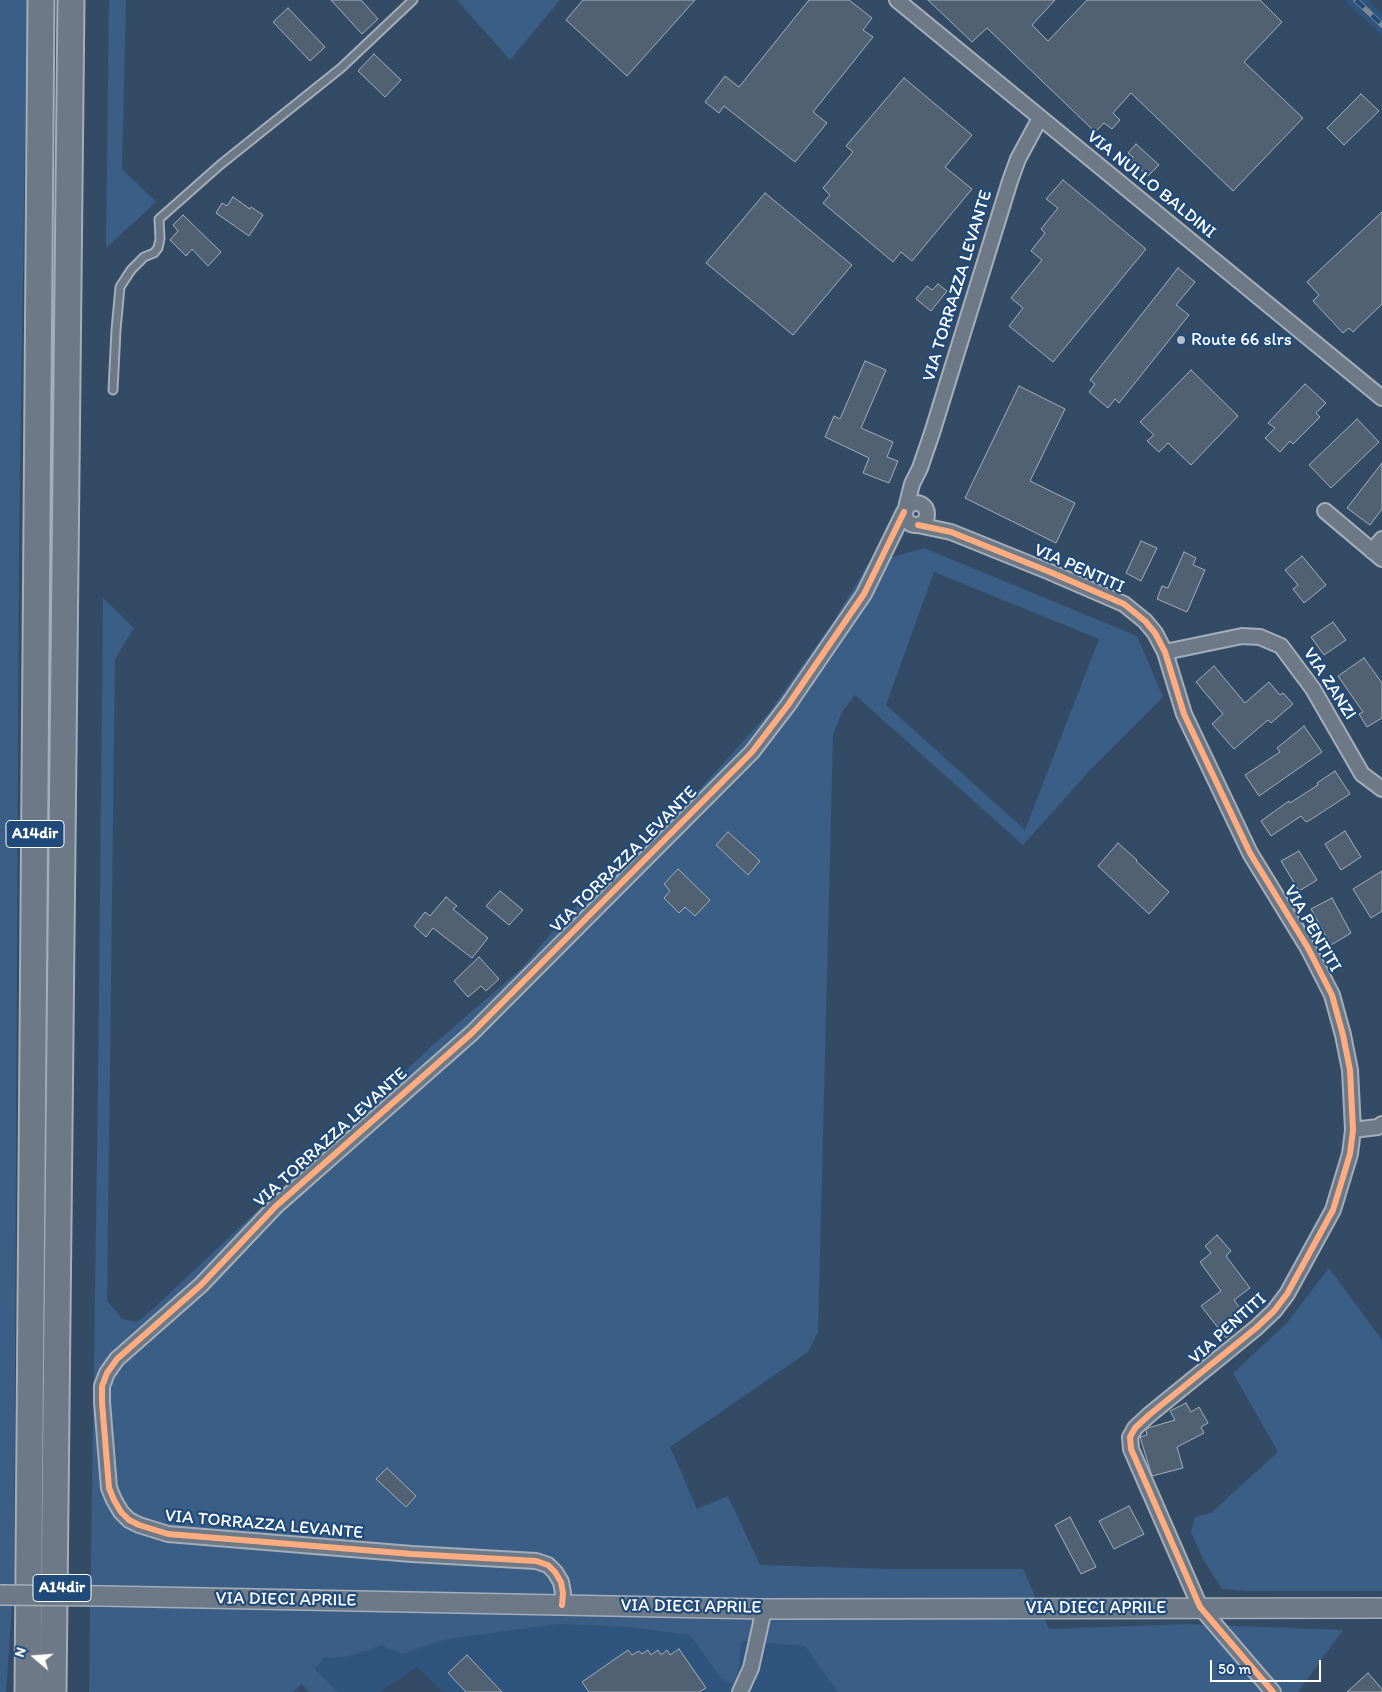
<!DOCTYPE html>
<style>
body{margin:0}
#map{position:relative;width:1382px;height:1692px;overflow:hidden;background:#344b65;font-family:Itim,sans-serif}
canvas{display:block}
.north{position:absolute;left:10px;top:1632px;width:50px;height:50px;-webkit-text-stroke:4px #1f4a7a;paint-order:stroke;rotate:288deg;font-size:14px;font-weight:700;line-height:20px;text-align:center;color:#fff}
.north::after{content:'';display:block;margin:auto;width:18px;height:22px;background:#fff;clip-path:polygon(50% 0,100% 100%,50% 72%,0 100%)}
.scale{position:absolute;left:1210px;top:1660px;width:111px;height:22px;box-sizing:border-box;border:2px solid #fff;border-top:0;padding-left:6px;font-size:15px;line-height:18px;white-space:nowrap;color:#fff;-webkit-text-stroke:4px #1f4a7a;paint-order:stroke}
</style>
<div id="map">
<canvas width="1382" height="1692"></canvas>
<div class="north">N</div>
<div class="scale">50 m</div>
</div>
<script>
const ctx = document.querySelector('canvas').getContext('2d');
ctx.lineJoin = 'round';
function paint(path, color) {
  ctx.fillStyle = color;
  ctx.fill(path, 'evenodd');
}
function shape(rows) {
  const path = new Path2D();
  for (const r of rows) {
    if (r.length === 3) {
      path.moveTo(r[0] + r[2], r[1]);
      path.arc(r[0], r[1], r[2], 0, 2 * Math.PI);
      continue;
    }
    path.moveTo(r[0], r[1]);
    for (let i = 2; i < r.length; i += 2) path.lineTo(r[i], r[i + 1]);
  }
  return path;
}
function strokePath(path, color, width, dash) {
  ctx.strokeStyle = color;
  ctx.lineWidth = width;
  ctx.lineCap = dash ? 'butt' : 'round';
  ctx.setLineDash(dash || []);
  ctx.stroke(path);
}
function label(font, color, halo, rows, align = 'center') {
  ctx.font = font + ' Itim,sans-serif';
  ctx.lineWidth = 4.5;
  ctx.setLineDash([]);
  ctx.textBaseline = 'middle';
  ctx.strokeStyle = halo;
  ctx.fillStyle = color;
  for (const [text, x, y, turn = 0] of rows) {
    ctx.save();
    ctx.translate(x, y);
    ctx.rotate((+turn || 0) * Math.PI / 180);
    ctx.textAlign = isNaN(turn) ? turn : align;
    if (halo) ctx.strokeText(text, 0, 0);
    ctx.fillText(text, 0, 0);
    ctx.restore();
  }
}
const built = shape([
 [1344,0,1368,0,1382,14,1382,35],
 [559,1624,628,1627,690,1635,720,1677,740,1655,742,1641,805,1646,838,1692,443,1692,417,1667,380,1692,338,1692,315,1669,324,1658,346,1657,369,1650,381,1645,402,1654,447,1639]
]);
const green = shape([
 [0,0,27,0,19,548,14,1579,6,1692,0,1692],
 [109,0,126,0,122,169,156,202,106,248],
 [457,0,560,0,510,60],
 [924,548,1137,636,1163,697,1091,769,1023,845,855,695,842,712,833,735,818,1332,808,1352,670,1447,697,1509,728,1496,760,1565,889,1569,1023,1569,1049,1629,1187,1624,1343,1630,1298,1692,838,1692,805,1646,742,1641,737,1677,732,1684,720,1677,690,1635,628,1627,559,1624,448,1639,402,1654,381,1645,369,1650,346,1657,324,1658,315,1669,338,1692,309,1692,302,1684,293,1692,89,1692,98,1092,103,598,134,628,115,659,107,1301,122,1319,137,1322,153,1309,434,1044,521,969,565,917,699,790,767,715,833,622,868,564],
 [934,572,1099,639,1025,830,886,705],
 [1329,1268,1382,1340,1382,1591,1247,1591,1222,1589,1203,1559,1191,1532,1195,1517,1211,1513,1278,1452,1233,1373,1286,1324]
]);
const building = shape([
 [331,0,361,0,378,19,362,34,331,0],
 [583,0,695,0,627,76,566,20,583,0],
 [809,0,849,0,872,18,863,30,873,37,813,112,827,123,795,162,724,106,719,113,705,102,725,76,739,87,809,0],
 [928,0,1055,0,1032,25,1048,41,1087,0,1260,0,1282,22,1244,62,1303,118,1233,191,1131,93,1113,113,1120,120,1112,129,1104,123,1095,132,987,28,972,42,928,0],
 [288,8,325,47,310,61,273,22,288,8],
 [374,54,401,80,385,97,358,71,374,54],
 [904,78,972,135,945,167,972,189,912,261,901,252,893,262,823,203,830,195,823,188,853,152,846,146,904,78],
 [1361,94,1379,111,1344,145,1327,128,1361,94],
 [1136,144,1159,165,1148,176,1130,160,1133,157,1128,153,1136,144],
 [1063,180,1146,249,1053,362,1009,326,1023,308,1011,298,1042,260,1031,251,1045,233,1041,229,1058,208,1046,199,1063,180],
 [765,193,852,265,793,335,706,263,765,193],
 [233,197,250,209,251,207,263,215,249,236,216,213,222,203,227,206,233,197],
 [1382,212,1382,304,1353,332,1349,328,1343,333,1313,301,1319,295,1307,282,1382,212],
 [183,215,221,252,208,266,192,249,186,256,170,240,178,231,173,225,183,215],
 [1178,268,1195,282,1176,305,1189,315,1119,403,1115,399,1108,408,1089,392,1095,384,1090,380,1178,268],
 [938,284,947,291,931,311,916,299,927,286,932,290,938,284],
 [865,361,886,370,861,428,893,442,887,457,898,461,889,483,863,473,869,458,825,437,834,416,840,419,865,361],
 [1191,370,1238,416,1191,465,1168,443,1159,452,1147,441,1154,435,1140,422,1191,370],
 [1305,384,1326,403,1316,413,1320,417,1293,444,1290,441,1280,452,1265,438,1275,428,1268,423,1305,384],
 [1019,386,1065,409,1030,481,1075,503,1056,543,965,498,1019,386],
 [1357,419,1379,442,1331,488,1309,465,1357,419],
 [1382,463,1382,509,1370,525,1347,508,1382,463],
 [1141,541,1157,548,1141,581,1126,573,1141,541],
 [1184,552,1196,558,1193,565,1205,570,1187,612,1157,599,1162,586,1168,588,1184,552],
 [1302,556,1326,585,1304,603,1293,589,1298,585,1285,570,1302,556],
 [1333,622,1346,640,1324,655,1311,637,1333,622],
 [1364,658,1382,683,1382,718,1367,727,1359,714,1363,712,1338,676,1364,658],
 [1214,666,1245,703,1269,682,1280,695,1283,693,1293,704,1271,723,1268,720,1234,749,1212,724,1223,714,1196,682,1214,666],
 [1304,726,1322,752,1259,796,1245,775,1280,752,1277,748,1304,726],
 [1335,771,1350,794,1310,820,1306,822,1301,816,1271,836,1261,821,1289,801,1290,803,1318,785,1317,783,1335,771],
 [1345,831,1361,857,1341,870,1325,844,1345,831],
 [728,832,760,861,748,875,716,845,728,832],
 [1118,843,1137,860,1136,861,1169,892,1149,914,1098,866,1118,843],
 [1299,851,1317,880,1299,891,1281,861,1299,851],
 [678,869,710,900,695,916,685,907,679,913,664,898,670,891,664,884,678,869],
 [1382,871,1382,911,1371,918,1353,889,1382,871],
 [500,891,523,910,509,925,486,906,500,891],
 [446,897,457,906,453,909,488,938,472,958,433,928,426,937,414,926,425,912,430,916,446,897],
 [1332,898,1351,933,1331,945,1311,909,1332,898],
 [479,957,499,979,486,991,481,986,468,997,454,981,479,957],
 [1217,1235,1231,1251,1226,1256,1250,1288,1234,1300,1245,1315,1234,1324,1237,1329,1226,1338,1201,1306,1221,1291,1200,1262,1211,1253,1205,1246,1217,1235],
 [1186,1403,1191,1412,1199,1407,1208,1423,1201,1427,1204,1433,1177,1447,1183,1468,1152,1476,1140,1437,1147,1435,1146,1430,1148,1428,1175,1420,1170,1411,1186,1403],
 [387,1468,416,1496,406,1507,376,1479,387,1468],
 [1129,1506,1144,1534,1114,1549,1099,1521,1129,1506],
 [1070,1517,1096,1567,1081,1574,1055,1525,1070,1517],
 [679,1649,706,1688,699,1692,589,1692,582,1682,628,1650,632,1655,639,1651,642,1654,648,1650,651,1655,658,1650,661,1655,667,1650,670,1655,679,1649],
 [467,1655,502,1692,466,1692,448,1673,467,1655],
 [1368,1673,1382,1689,1382,1692,1347,1692,1368,1673]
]);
const lane = shape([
 [113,390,116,330,120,287,131,270,144,257,154,253,158,248,160,239,159,219,220,165,341,68,413,0]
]);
const street = shape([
 [897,0,1382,398],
 [916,514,11],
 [906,508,912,484,920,468,932,433,1010,181,1018,159,1040,118],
 [1325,511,1382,559],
 [918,525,951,532,1050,572,1124,604,1145,621,1155,633,1165,652,1184,714,1250,853,1308,948,1332,995,1343,1035,1350,1070,1353,1130,1350,1154,1333,1210,1287,1294,1274,1311,1256,1328,1149,1415,1135,1428,1130,1437,1131,1449,1200,1607,1273,1692],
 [1372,551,1382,539],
 [1165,652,1242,636,1260,637,1281,646,1313,689,1362,774,1382,789],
 [1353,1130,1378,1127,1382,1124],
 [562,1605,563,1593,561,1582,555,1572,548,1565,536,1561,412,1554,168,1534,139,1525,129,1520,121,1512,114,1500,109,1488,102,1402,102,1386,107,1373,117,1359,201,1285,276,1206,472,1033,752,752,788,705,864,594,904,512],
 [740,1692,751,1668,764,1609]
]);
const secondary = shape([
 [103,1596,764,1609,1382,1608]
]);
const highway = shape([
 [28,1692,41,0],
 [53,1692,71,0]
]);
const rail = shape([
 [1356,0,1382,25]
]);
const secondaryBridge = shape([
 [0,1595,103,1596]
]);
const cycleway = shape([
 [918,525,951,532,1050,572,1124,604,1145,621,1155,633,1165,652,1184,714,1250,853,1308,948,1332,995,1343,1035,1350,1070,1353,1130,1350,1154,1333,1210,1287,1294,1274,1311,1256,1328,1149,1415,1135,1428,1130,1437,1131,1449,1200,1607,1273,1692],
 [562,1605,563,1593,561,1582,555,1572,548,1565,536,1561,412,1554,168,1534,139,1525,129,1520,121,1512,114,1500,109,1488,102,1402,102,1386,107,1373,117,1359,201,1285,276,1206,472,1033,752,752,788,705,864,594,904,512]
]);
const markers = [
 [1181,340,5,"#b8c0c9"]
];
const shields = [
 [35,834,58],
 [62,1588,58]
];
const shieldNames = [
 ["A14dir",35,834],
 ["A14dir",62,1588]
];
const streetNames = [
 ["VIA NULLO BALDINI",1151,185,39],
 ["VIA TORRAZZA LEVANTE",958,286,-73],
 ["VIA PENTITI",1079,569,24],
 ["VIA ZANZI",1329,684,57],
 ["VIA TORRAZZA LEVANTE",624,860,-45],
 ["VIA PENTITI",1312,929,60],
 ["VIA TORRAZZA LEVANTE",331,1138,-42],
 ["VIA PENTITI",1228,1329,-42],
 ["VIA TORRAZZA LEVANTE",264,1525,5],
 ["VIA DIECI APRILE",286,1600,1],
 ["VIA DIECI APRILE",691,1607,1],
 ["VIA DIECI APRILE",1096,1608]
];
const poiNames = [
 ["Route 66 slrs",1191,340]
];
paint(built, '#2f557f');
paint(green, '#3b5e86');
paint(building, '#506174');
strokePath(building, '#a4aeba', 1);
strokePath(lane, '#a4aeba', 11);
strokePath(street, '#a4aeba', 18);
strokePath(secondary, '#a4aeba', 22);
strokePath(highway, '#a4aeba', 29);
strokePath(lane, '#6d7986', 7);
strokePath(street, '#6d7986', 14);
strokePath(secondary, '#6d7986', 19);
strokePath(highway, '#6d7986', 25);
strokePath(rail, '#7e8895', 5.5);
strokePath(rail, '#1f4a7a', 4, [11]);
strokePath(secondaryBridge, '#a4aeba', 22, []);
strokePath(secondaryBridge, '#6d7986', 19);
strokePath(cycleway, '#ffac80', 6);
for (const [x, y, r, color] of markers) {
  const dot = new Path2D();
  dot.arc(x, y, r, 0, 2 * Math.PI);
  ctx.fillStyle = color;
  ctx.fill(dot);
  strokePath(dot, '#1f4a7a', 2);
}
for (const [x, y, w] of shields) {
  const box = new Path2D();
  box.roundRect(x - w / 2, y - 13.5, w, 27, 4);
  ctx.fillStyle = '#1f4a7a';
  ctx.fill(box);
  strokePath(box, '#fff', 1);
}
label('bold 16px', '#fff', null, shieldNames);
label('18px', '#fff', '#1f4a7a', streetNames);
label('18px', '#fff', '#1f4a7a', poiNames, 'left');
</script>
